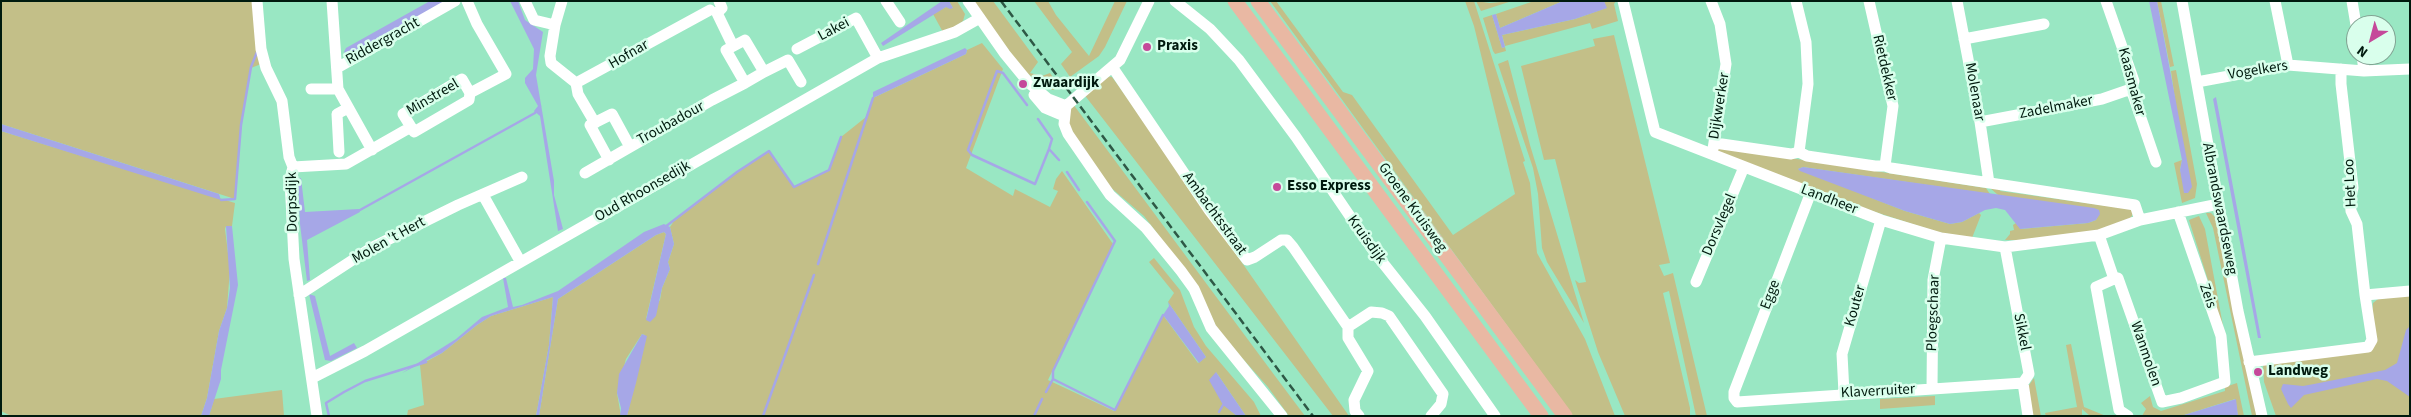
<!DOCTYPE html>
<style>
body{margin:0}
#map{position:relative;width:2411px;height:417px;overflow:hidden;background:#99e7c3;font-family:"Source Sans 3",sans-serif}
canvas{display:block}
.frame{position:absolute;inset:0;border:2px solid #001a0e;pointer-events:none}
.north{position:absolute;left:2346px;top:15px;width:50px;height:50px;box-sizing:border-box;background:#d9ffec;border:1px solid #82a393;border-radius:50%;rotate:217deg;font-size:14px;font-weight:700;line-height:20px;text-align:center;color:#001a0e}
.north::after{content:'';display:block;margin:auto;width:18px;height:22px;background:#c5499a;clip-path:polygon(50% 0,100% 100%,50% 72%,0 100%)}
</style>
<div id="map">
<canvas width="2411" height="417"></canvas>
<div class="frame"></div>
<div class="north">N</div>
</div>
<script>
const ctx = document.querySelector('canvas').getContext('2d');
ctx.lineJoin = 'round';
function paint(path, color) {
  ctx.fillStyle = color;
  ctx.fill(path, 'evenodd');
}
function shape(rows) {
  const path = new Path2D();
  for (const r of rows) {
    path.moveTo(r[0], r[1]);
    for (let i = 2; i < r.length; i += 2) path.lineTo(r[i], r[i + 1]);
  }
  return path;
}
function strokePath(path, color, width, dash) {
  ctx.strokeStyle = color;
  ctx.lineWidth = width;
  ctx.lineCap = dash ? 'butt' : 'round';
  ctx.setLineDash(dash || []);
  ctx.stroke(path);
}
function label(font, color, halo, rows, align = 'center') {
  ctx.font = font + ' "Source Sans 3",sans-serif';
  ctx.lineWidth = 5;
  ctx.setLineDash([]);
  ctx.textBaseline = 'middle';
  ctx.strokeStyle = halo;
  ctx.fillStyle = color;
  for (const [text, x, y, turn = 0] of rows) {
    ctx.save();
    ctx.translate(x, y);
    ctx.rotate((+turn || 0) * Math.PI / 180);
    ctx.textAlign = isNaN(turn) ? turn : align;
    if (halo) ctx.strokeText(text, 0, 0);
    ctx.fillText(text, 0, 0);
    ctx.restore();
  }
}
const green = shape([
 [1,1,254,1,261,64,251,68,241,125,235,199,1,124],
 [949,1,957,1,965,14,963,21,944,34,933,14,946,7,953,8],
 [973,1,993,1,1038,62,1030,73,1042,76,1050,73,1059,86,1053,90,1044,86,1023,70],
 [1034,1,1048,1,1056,15,1089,56,1115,1,1127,1,1105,47,1099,56,1070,77,1061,64,1072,52],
 [1270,1,1276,1,1343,92,1352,95,1453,235,1515,194,1474,26,1465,1,1474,1,1525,161,1523,162,1530,183,1537,253,1585,339,1615,416,1573,416],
 [1476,1,1490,3,1512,1,1481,11],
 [1534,1,1563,1,1500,28,1496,14],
 [1604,1,1616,1,1614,4,1618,21,1592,29,1590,23,1505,46,1502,35,1575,19,1606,8],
 [2157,1,2161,1,2174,66,2170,67],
 [1492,15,1502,48,1505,47,1506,51,1495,54,1493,51,1483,18],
 [1614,35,1670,263,1659,265,1664,276,1673,273,1707,416,1696,416,1669,291,1663,293,1690,408,1690,416,1625,416,1598,352,1575,280,1579,283,1586,282,1555,159,1544,160,1521,66,1595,46,1593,39],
 [982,43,1003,69,966,168,1013,196,1015,189,1050,207,1058,191,1053,189,1056,179,1062,171,1113,244,1048,380,1114,411,1163,315,1198,363,1206,357,1168,302,1174,293,1149,262,1154,258,1180,290,1194,327,1206,346,1254,402,1261,416,1246,416,1216,372,1230,410,1237,416,627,416,645,335,642,334,626,359,617,393,621,416,539,416,558,299,656,235,664,232,666,234,646,319,660,300,662,288,670,269,668,262,674,244,670,227,674,221,737,172,769,151,794,187,829,170,841,137,866,117,873,98,966,54,967,50],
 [1508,60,1530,145,1584,323,1547,262,1542,248,1538,194,1533,168,1498,64],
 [2176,70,2197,184,2195,198,2182,203,2174,163,2182,160,2180,170,2188,193,2171,71],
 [1106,76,1112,77,1118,85,1349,416,1333,416,1083,93],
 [1073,104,1275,376,1305,416,1289,416,1268,387,1218,331,1198,287,1144,216,1109,186,1075,136,1068,123,1068,114],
 [1,131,235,203,232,226,226,226,225,229,230,269,227,308,219,331,207,398,201,416,11,416,1,411],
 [1718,147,1986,188,1990,194,1803,167,1798,169,1905,211,1950,224,1962,222,1979,213,1981,215,1972,238,1937,232,1863,208,1716,151],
 [1990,188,2001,188,2000,191,2122,208,2128,207,2133,212,2132,216,2128,220,2094,233,2030,240,2005,240,2010,234,2010,231,2014,230,2013,225,2016,223,2021,229,2088,223,2096,220,2099,210,1998,195],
 [2206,213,2211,213,2216,218,2257,416,2252,416,2213,228],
 [2199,216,2205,229,2224,331,2189,220],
 [2410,295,2410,416,2276,416,2264,382,2263,364,2369,351,2373,303,2378,299],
 [553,297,549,345,536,416,407,416,408,410,424,405,420,365,442,353,477,325,491,316],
 [2071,344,2084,407,2106,416,2090,416,2082,409,2082,416,2046,416,2045,413,2077,407,2066,345],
 [2034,378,2041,416,2033,416,2027,388],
 [2237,383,2244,416,2238,416,2235,399,2181,416,2142,416,2146,409,2141,403,2150,396,2153,407,2161,411,2225,391,2225,387],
 [282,390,284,416,209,416,214,399],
 [1935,396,1935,405,1880,409,1880,399]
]);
const water = shape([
 [430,1,446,1,348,56,344,52,346,48],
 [510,1,518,1,525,20,543,32,536,75,554,181,554,195,563,229,558,231,540,116,534,111,538,106,525,83,525,78,533,69,534,49],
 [942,1,949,1,953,8,950,9,946,7,883,46,881,43],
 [1563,1,1604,1,1607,8,1575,19,1502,35,1505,47,1502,48,1492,15,1496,14,1500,28],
 [2149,1,2157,1,2192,187,2188,193,2184,193,2180,170,2182,160],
 [965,48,967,50,966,54,873,98,873,92],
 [2216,97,2241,229,2261,338,2258,338,2213,99],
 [1,124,219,194,221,200,1,131],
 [1803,167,2094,208,2099,210,2100,214,2096,220,2088,223,2020,229,2005,210,1996,208,1985,210,1962,222,1950,224,1905,211,1800,171,1798,169],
 [301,178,305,212,359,209,360,212,307,240,310,280,307,281,300,224,298,179],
 [664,224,670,227,674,244,668,262,670,269,662,288,656,316,650,322,646,320,666,234,664,232,656,235,558,299,539,416,536,416,549,345,553,297,491,316,477,325,442,353,402,373,456,339,482,317,508,307,503,278,506,278,513,307,522,305,558,291,644,232],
 [226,226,232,226,238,285,221,370,221,379,209,416,201,416,207,398,219,331,227,308,230,288],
 [309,294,315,296,330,356,354,343,357,348,331,361,325,360],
 [1168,302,1206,357,1199,363,1163,315,1169,306],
 [2410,326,2410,397,2387,381,2377,379,2304,395,2291,408,2288,404,2281,389,2283,384,2303,386,2314,384,2385,370,2397,363,2406,330],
 [642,334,647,336,636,383,627,416,620,416,621,408,617,393,619,374],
 [1216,372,1246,416,1237,416,1223,405,1209,380],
 [2236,399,2238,416,2181,416]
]);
const stream = shape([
 [1027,105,1003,73,997,71,968,150,972,155,1035,184,1049,149],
 [1038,119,1052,139,1049,149,1059,160],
 [1067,172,1079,190],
 [221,200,235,199,241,125,251,67,257,52],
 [360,210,535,113,540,106],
 [665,227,737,172,769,151,794,187,829,170,841,137],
 [818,264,873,98],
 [1053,379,1053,371,1115,241,1087,202],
 [1046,392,1053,379,1115,410,1163,315],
 [1219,412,1223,405],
 [329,416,326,403,344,392,365,381,426,362],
 [763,416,814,275],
 [1034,416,1042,399]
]);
const minor = shape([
 [257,1,261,49,266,68,282,101,289,157,293,167,290,179,294,259,317,416],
 [332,1,338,89,372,150],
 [525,1,534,20,555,25],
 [562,1,555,25,550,56,551,63,576,83,710,10],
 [886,1,900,22],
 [968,1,1005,54,1028,82,1048,99,1066,106],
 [1149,1,1120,60,1066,106,1064,124,1068,134,1110,195,1146,228,1181,271,1194,289,1211,328,1282,416],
 [1175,1,1210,29,1239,60,1296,137,1375,253,1425,316,1495,416],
 [1623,1,1655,132,1881,220,1941,238,2005,247,2099,235,2140,220,2219,204],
 [1711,1,1720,24,1726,64,1713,149],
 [1796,1,1806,42,1808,84,1799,152],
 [1869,1,1893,106,1885,166],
 [1957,1,1980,122,1989,183],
 [2106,1,2134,81,2131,89,2156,162],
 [2182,1,2238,311,2262,416],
 [2275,1,2288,65],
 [2352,1,2356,25],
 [717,13,733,46],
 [717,13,722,8,719,1],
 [1964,39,2044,24],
 [797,49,856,18,878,58],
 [2362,55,2364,71],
 [337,68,455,1],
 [1113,68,1209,210,1247,260,1255,257,1281,240,1287,240,1293,247,1348,327,1348,338,1368,371,1354,400,1355,411,1359,416],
 [2341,69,2341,84,2353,188,2350,198,2351,211,2357,224,2365,295],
 [764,72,788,60,801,82],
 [2197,82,2288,65,2364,71,2410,69],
 [576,83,578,94,595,123],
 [311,89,338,89],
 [1034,95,1045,108,1064,116],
 [1980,122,2102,99,2131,89],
 [411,127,403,114,462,79,470,93],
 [1715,143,1791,154,1799,152,1807,156,1875,166,1885,166,1891,168,2135,205,2140,220],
 [339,152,337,114,348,108],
 [609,160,590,125,612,114,630,147],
 [293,167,346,164,411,127,414,132,469,100,470,93,506,74,477,24,467,1],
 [585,173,651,135,712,100,745,83,764,72,745,40,726,50,745,83],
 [1811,192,1734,392,1734,398,1737,402,2023,383],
 [483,195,520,261],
 [2099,235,2114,279],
 [2005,247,2029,374,2023,383,2028,416],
 [1696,282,1744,167],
 [299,295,371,248,458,205,522,177],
 [1348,327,1371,312,1382,313,1389,316,1443,394,1441,404,1431,416],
 [2249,362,2368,347,2372,340,2365,295,2410,291],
 [312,378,365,351,878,58,955,32,980,18],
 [1932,389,1933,280,1941,238],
 [1844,393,1842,354,1881,220],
 [2128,416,2119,410,2096,287,2114,279,2118,278,2162,402,2181,398,2225,382,2221,336,2178,212]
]);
const major = shape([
 [1235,1,1541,416],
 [1258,1,1565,416]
]);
const rail = shape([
 [1001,1,1313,416]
]);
const markers = [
 [1147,47,5,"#c5499a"],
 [1023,84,5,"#c5499a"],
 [1277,187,5,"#c5499a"],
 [2258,372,5,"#c5499a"]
];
const streetNames = [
 ["Lakei",834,30,-28],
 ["Riddergracht",383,42,-29],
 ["Hofnar",629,55,-30],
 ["Rietdekker",1884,68,77],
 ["Vogelkers",2258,71,-9],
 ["Kaasmaker",2131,82,75],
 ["Molenaar",1974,92,80],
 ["Minstreel",433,98,-30],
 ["Dijkwerker",1720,106,-81],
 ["Zadelmaker",2056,108,-11],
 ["Troubadour",671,124,-29],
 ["Het Loo",2351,183,-93],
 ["Oud Rhoonsedijk",643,192,-30],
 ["Landheer",1829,200,21],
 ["Dorpsdijk",293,202,-91],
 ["Groene Kruisweg",1412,208,54],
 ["Albrandswaardseweg",2219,209,79],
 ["Ambachtsstraat",1214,214,54],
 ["Dorsvlegel",1720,225,-67],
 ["Kruisdijk",1366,240,54],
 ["Molen 't Hert",389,241,-29],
 ["Egge",1771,295,-69],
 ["Zeis",2207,296,71],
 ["Kouter",1856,306,-74],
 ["Ploegschaar",1934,313,-88],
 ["Sikkel",2021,332,79],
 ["Wanmolen",2145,354,71],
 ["Klaverruiter",1878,392,-3]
];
const poiNames = [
 ["Praxis",1157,47],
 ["Zwaardijk",1033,84],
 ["Esso Express",1287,187],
 ["Landweg",2268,372]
];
paint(green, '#c3bf88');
paint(water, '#a6a7e7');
strokePath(stream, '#a6a7e7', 2.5);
strokePath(minor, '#fff', 11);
strokePath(major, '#e9b8a3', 15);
strokePath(rail, '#2e5845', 2.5, [8, 4]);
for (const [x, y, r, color] of markers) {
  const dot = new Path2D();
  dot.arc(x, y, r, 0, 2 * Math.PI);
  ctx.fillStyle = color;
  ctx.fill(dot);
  strokePath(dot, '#d9ffec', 2);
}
label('15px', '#001a0e', '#d9ffec', streetNames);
label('bold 15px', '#001a0e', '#d9ffec', poiNames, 'left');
</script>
